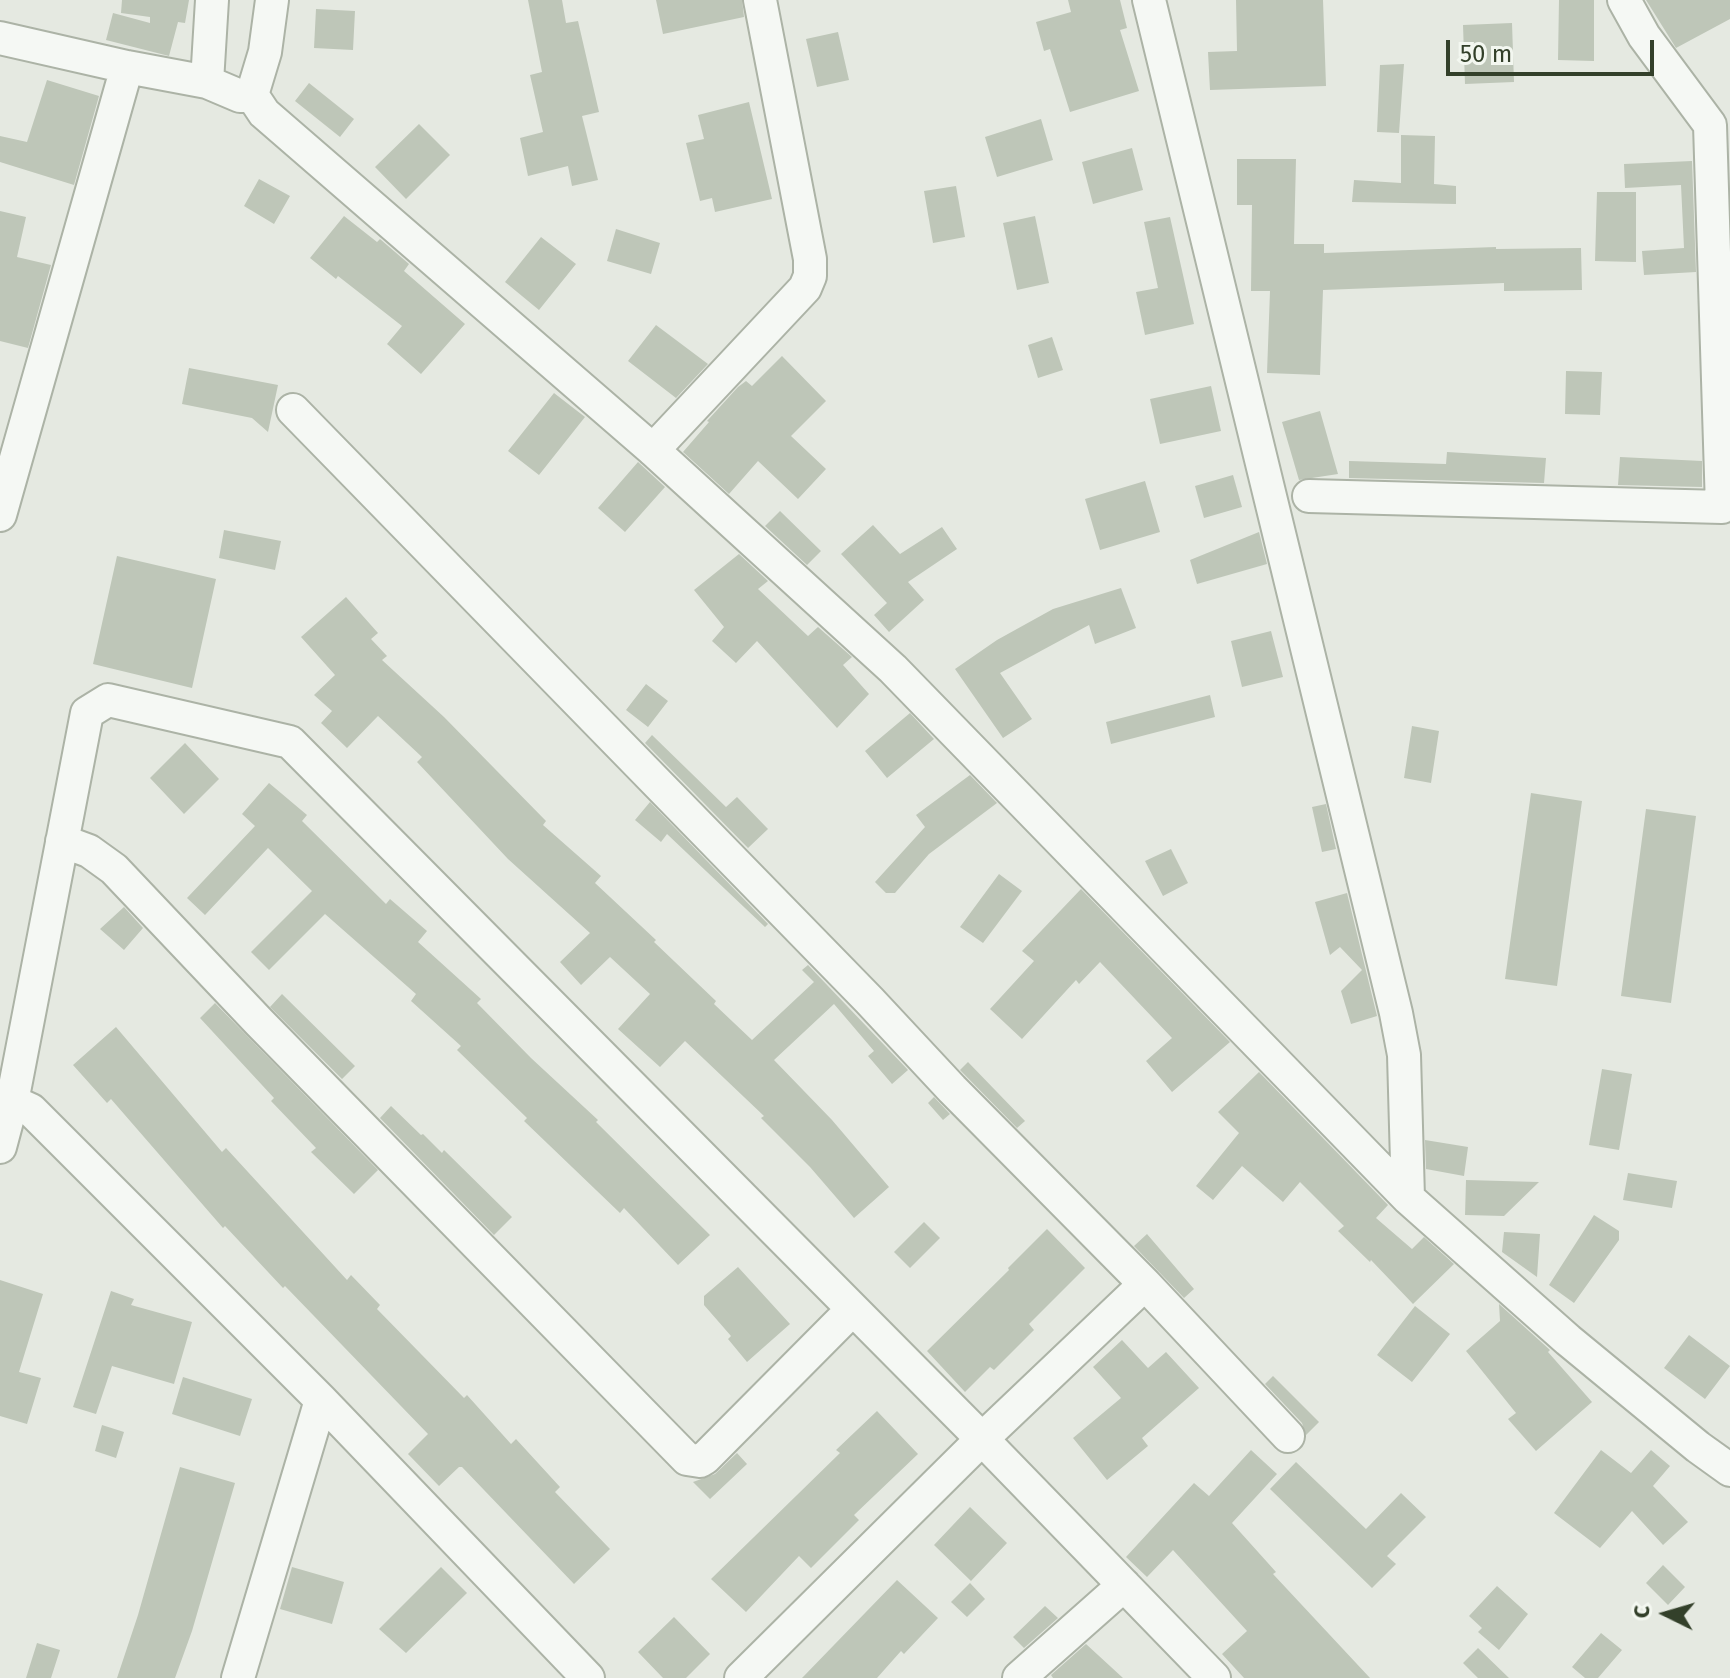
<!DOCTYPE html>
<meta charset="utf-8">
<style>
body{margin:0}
#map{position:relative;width:1730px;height:1678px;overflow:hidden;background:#e5e9e1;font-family:"Fira Sans",sans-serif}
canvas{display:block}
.north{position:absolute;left:1626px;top:1574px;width:80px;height:80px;-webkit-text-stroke:6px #f3f7f0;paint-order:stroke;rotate:275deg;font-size:22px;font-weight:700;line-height:32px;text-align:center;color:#33402a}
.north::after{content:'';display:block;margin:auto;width:28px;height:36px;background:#33402a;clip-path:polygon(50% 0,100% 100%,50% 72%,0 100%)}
.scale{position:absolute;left:1446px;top:40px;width:208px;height:36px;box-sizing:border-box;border:4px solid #33402a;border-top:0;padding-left:10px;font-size:24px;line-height:28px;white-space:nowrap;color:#33402a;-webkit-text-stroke:6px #f3f7f0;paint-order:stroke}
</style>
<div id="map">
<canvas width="1730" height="1678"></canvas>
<div class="north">С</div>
<div class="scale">50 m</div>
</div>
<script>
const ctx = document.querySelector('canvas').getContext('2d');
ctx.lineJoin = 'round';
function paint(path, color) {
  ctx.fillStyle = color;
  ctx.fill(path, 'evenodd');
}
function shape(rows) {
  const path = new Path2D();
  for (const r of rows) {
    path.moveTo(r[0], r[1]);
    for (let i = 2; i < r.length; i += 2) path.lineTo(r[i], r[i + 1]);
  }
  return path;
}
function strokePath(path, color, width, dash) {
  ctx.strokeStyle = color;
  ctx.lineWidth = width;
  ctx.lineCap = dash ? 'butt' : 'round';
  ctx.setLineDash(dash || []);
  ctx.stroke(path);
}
const building = shape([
 [122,0,189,0,185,23,178,22,169,56,106,40,113,13,150,23,150,17,121,13],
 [528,0,562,0,566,23,578,21,599,112,582,116,598,180,572,186,568,166,528,176,520,138,543,132,530,75,542,72],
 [656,0,742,0,744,17,663,34],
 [1068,0,1120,0,1127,28,1120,30,1139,91,1070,112,1050,49,1044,51,1036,22,1071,12],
 [1236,0,1323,0,1326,86,1210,90,1208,52,1237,51],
 [1559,0,1594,0,1594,61,1558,60],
 [1646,0,1730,0,1730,19,1676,48],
 [316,9,355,11,353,50,314,48],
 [1512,23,1514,82,1465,84,1463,25],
 [838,32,849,80,817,87,806,39],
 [1404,64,1399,133,1377,132,1380,65],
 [47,80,99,96,74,185,0,162,0,136,27,142],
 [309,83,354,119,340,137,295,101],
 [749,102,772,199,715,212,712,198,700,201,686,143,704,139,698,115],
 [1041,119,1053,160,997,177,985,137],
 [419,124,450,155,406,199,375,167],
 [1401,135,1435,136,1434,184,1456,186,1456,204,1352,202,1354,180,1401,183],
 [1132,148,1143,190,1093,204,1082,162],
 [1237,159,1296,159,1294,244,1324,244,1324,253,1496,247,1496,249,1581,248,1582,290,1504,291,1504,283,1323,290,1320,375,1267,373,1270,291,1251,291,1252,205,1237,205],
 [1692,161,1696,272,1644,275,1642,251,1684,248,1681,185,1625,188,1624,164],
 [259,179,290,196,274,224,244,206],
 [956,186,965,237,933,243,924,191],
 [1597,192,1636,192,1636,262,1595,261],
 [0,211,26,217,17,257,51,265,28,348,0,341],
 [344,216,377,242,380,239,409,264,404,271,465,324,421,374,387,344,402,326,338,276,336,279,310,258],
 [1035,216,1049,283,1017,290,1003,223],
 [1170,217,1194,324,1145,335,1136,292,1158,288,1144,222],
 [616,229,660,243,651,274,607,261],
 [541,237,576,264,539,310,505,282],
 [656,325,708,364,676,398,628,361],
 [1052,337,1063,370,1038,378,1028,345],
 [782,356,826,401,791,436,826,469,798,499,758,461,729,494,683,452,709,422,707,421,738,387,746,381,752,386],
 [189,368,278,385,268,432,252,418,182,404],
 [1566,371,1602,372,1600,415,1565,414],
 [1211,386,1221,431,1160,444,1150,399],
 [554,393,585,417,539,475,508,451],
 [1320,411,1338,474,1299,480,1282,422],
 [1447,452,1546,458,1544,483,1349,478,1349,461,1446,464],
 [1620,457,1702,461,1702,487,1618,485],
 [638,462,665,487,625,532,598,508],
 [1233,475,1242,507,1204,518,1195,486],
 [1145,481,1160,532,1100,550,1085,499],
 [780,511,821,551,807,565,765,526],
 [873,525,900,554,942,527,957,549,908,582,924,600,889,632,874,615,887,603,841,554],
 [224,530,281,541,275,570,219,558],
 [1259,532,1267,564,1197,584,1190,560],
 [739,554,768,581,758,589,808,636,818,627,852,657,843,665,869,694,837,728,757,641,736,663,712,641,724,627,694,590],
 [117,556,216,579,192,688,93,664],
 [1121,588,1136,628,1095,644,1089,625,1000,673,1032,719,1003,738,955,669,997,640,1053,609],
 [346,597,378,633,371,639,387,656,382,660,444,717,546,821,543,825,601,876,595,883,656,940,654,942,716,1001,714,1004,752,1040,814,982,802,970,808,965,908,1070,892,1084,868,1056,874,1051,834,1004,774,1060,832,1120,889,1187,854,1218,810,1167,761,1118,764,1116,685,1041,660,1067,618,1029,650,994,610,957,581,985,560,962,590,933,508,859,417,762,422,757,378,716,347,748,321,723,332,711,314,695,335,675,301,637],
 [1271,631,1283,677,1242,687,1231,641],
 [646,684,668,701,648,727,626,710],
 [1210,695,1215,717,1111,744,1106,722],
 [910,713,934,739,887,778,865,751],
 [1412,726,1439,731,1431,783,1404,778],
 [652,735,726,807,737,797,768,829,748,848,645,743],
 [185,743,219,779,184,814,150,778],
 [970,775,997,803,929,854,895,893,886,893,875,882,925,827,916,815],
 [269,783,307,815,302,821,386,904,390,899,427,931,418,942,481,999,477,1003,531,1058,598,1120,596,1122,710,1235,678,1265,624,1208,620,1213,524,1121,527,1118,457,1050,461,1046,411,1001,416,994,325,914,269,970,251,952,312,891,268,848,205,915,187,898,255,826,242,814],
 [1531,793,1582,801,1557,986,1505,979],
 [650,802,768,924,765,927,667,834,661,842,635,820],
 [1326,804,1336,849,1322,852,1312,807],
 [1646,809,1696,816,1671,1003,1621,996],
 [1171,849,1188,883,1163,896,1145,861],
 [999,874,1022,891,983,943,960,927],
 [1081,889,1230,1042,1172,1092,1146,1061,1172,1038,1100,962,1079,984,1076,980,1022,1039,990,1009,1034,961,1022,951],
 [1347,893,1377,1016,1351,1024,1341,991,1362,970,1340,947,1330,955,1315,902],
 [124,907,143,928,124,950,100,929],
 [282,994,355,1066,342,1079,270,1007],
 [215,1003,378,1170,354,1194,311,1152,316,1148,271,1101,274,1098,200,1018],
 [116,1027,222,1152,226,1148,347,1280,351,1275,380,1305,377,1309,464,1398,467,1395,511,1444,516,1439,560,1487,555,1492,610,1549,574,1584,462,1467,459,1467,439,1486,408,1454,428,1434,285,1286,283,1288,225,1226,223,1228,111,1099,107,1103,73,1065],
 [968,1062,1025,1121,1017,1128,960,1070],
 [1602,1069,1632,1074,1619,1150,1589,1145],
 [1259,1072,1388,1205,1376,1218,1412,1249,1424,1237,1454,1264,1413,1304,1371,1260,1370,1262,1338,1231,1344,1226,1300,1182,1283,1202,1242,1166,1213,1200,1196,1186,1239,1133,1218,1112],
 [934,1097,950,1114,943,1120,928,1103],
 [391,1106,421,1135,423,1134,442,1153,444,1150,512,1217,494,1235,380,1118],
 [1425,1140,1468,1147,1464,1176,1426,1169],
 [1628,1173,1677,1181,1672,1208,1623,1200],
 [1466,1180,1539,1182,1504,1216,1465,1215],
 [1594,1215,1619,1231,1619,1240,1574,1303,1549,1285],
 [924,1222,940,1238,910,1268,894,1252],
 [1047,1229,1085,1268,1029,1324,1034,1330,994,1370,990,1367,965,1392,927,1351,1009,1270,1008,1268],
 [1504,1232,1540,1234,1537,1277,1502,1252],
 [1147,1234,1194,1289,1184,1298,1134,1246],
 [738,1267,790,1324,747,1362,728,1339,731,1336,704,1305,704,1296],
 [0,1280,43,1294,19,1372,41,1378,27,1424,0,1416],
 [111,1291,134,1299,131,1305,192,1322,174,1384,112,1366,96,1414,73,1407],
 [1499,1304,1550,1350,1548,1352,1592,1402,1536,1451,1508,1419,1516,1413,1466,1351,1500,1321],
 [1415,1306,1450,1334,1412,1382,1377,1355],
 [1689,1335,1730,1366,1705,1399,1664,1368],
 [1122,1340,1148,1368,1166,1352,1199,1388,1142,1438,1148,1446,1107,1480,1073,1438,1121,1398,1093,1367],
 [1273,1376,1319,1422,1306,1435,1302,1423,1265,1384],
 [183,1377,252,1399,240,1436,172,1414],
 [877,1411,918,1454,854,1515,859,1520,811,1568,799,1556,746,1612,711,1579,840,1453,836,1450],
 [102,1425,124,1432,116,1458,95,1451],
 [1251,1450,1277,1474,1232,1523,1276,1572,1273,1574,1370,1678,1244,1678,1222,1654,1247,1631,1173,1550,1147,1577,1126,1557,1194,1483,1209,1496],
 [1601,1450,1631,1473,1651,1450,1670,1466,1653,1486,1688,1522,1663,1545,1632,1511,1600,1548,1554,1513],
 [737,1453,747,1464,710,1499,693,1482,715,1474],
 [1296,1462,1366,1529,1401,1493,1426,1517,1387,1556,1396,1564,1372,1588,1270,1489],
 [180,1467,235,1483,192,1631,175,1678,117,1678,138,1615],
 [970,1507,1007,1543,971,1581,934,1545],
 [1663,1565,1685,1587,1668,1605,1646,1583],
 [292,1567,344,1582,332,1624,280,1609],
 [441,1567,467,1593,406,1653,379,1629],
 [897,1580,938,1618,904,1654,901,1651,877,1678,802,1678],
 [970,1583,985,1599,967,1617,951,1602],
 [1497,1586,1528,1614,1499,1650,1478,1632,1482,1628,1469,1616],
 [1045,1606,1058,1618,1024,1648,1013,1637],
 [674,1617,710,1654,686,1678,663,1678,638,1652],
 [1601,1633,1622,1650,1598,1678,1585,1678,1572,1667],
 [37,1643,60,1650,51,1678,26,1678],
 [1086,1644,1123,1678,1053,1678,1051,1675],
 [1478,1648,1509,1678,1478,1678,1463,1663]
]);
const street = shape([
 [1149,0,1396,1013,1404,1055,1408,1198],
 [1624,0,1644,36,1710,125,1722,507,1730,502],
 [0,38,127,67,207,82,240,96,252,95,264,113,653,450,893,669,1408,1198,1568,1340,1698,1447,1730,1470],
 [207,82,212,0],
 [252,95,265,52,272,0],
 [293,410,869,1000,952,1089,1145,1284,1288,1436],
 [653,450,805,288,810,276,810,259,760,0],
 [1309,496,1722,507],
 [0,515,127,67],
 [62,841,89,851,114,869,259,1022,687,1459,700,1461,705,1458,853,1309],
 [0,1096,31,1110,321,1400,588,1678],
 [0,1147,12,1102,87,713,108,700,290,742,982,1439,1214,1678],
 [238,1678,321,1400],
 [741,1678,982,1439,1145,1284],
 [1019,1678,1124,1585]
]);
paint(building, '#bec6b8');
strokePath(street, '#acb3a6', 36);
strokePath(street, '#f5f8f4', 32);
</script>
